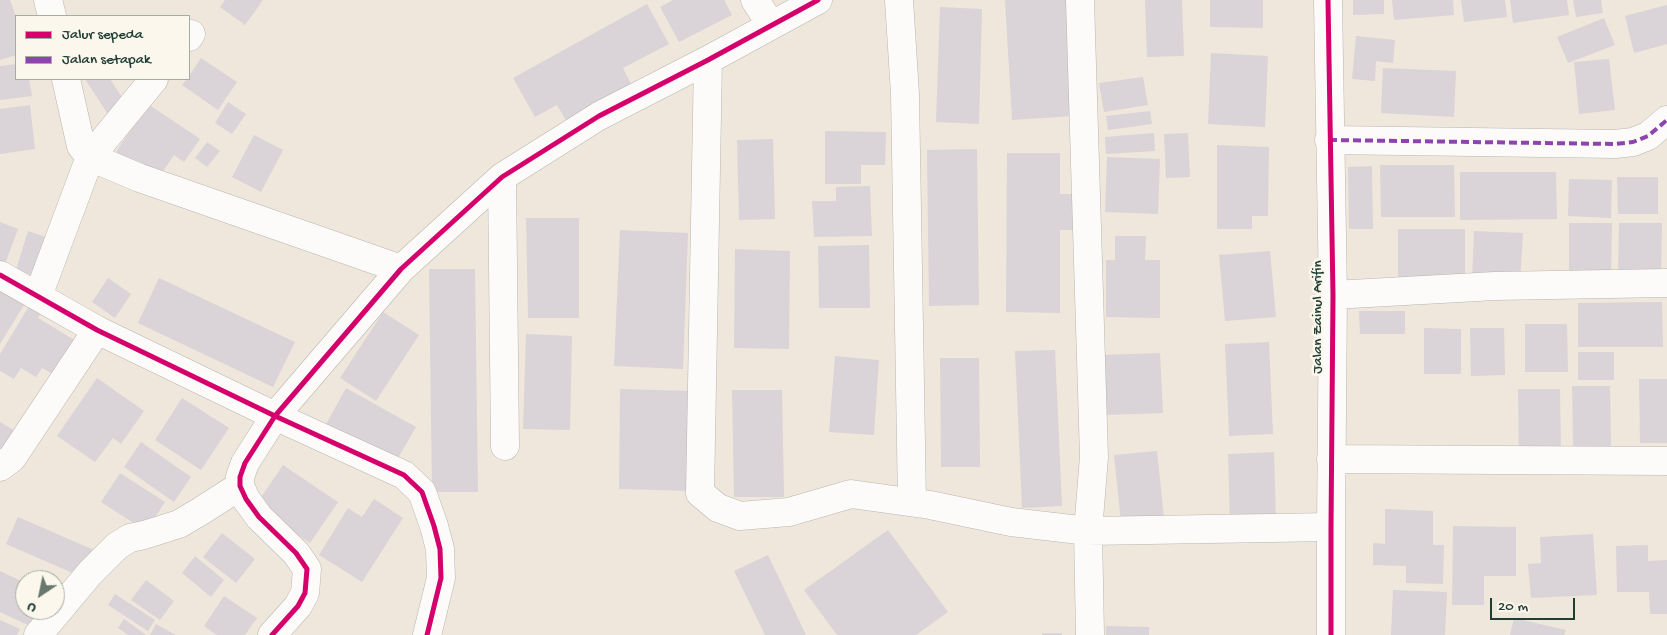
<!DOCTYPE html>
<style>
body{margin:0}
#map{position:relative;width:1667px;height:635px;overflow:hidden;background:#efe7db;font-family:"Gochi Hand",sans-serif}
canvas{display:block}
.legend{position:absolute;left:15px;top:15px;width:175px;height:65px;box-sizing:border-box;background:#fbf7ec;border:1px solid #a3ada2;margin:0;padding:6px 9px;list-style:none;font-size:15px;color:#1f3d34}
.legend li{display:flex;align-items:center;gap:10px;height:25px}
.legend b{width:25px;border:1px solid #a3ada2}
.north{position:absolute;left:15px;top:570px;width:50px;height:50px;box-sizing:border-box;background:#fbf7ec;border:1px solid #a3ada2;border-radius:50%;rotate:214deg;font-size:14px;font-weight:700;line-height:20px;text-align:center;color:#1f3d34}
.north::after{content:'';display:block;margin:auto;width:18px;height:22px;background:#68786e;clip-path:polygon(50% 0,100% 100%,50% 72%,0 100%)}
.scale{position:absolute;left:1490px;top:598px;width:85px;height:22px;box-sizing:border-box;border:2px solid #1f3d34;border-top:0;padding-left:6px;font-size:15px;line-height:18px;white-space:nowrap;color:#1f3d34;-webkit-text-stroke:4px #fbf7ec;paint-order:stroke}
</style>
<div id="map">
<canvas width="1667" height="635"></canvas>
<ul class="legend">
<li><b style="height:6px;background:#d6006c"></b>Jalur sepeda</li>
<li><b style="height:6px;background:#8e44ad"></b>Jalan setapak</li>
</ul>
<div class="north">U</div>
<div class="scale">20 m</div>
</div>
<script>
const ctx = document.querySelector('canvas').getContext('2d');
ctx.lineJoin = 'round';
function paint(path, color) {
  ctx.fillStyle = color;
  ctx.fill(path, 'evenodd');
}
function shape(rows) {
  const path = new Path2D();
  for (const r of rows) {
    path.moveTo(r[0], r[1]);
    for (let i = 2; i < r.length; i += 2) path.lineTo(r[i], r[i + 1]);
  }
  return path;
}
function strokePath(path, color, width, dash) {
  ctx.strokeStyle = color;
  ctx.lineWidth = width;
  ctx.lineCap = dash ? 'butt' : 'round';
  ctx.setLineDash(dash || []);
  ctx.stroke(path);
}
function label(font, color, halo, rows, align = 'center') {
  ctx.font = font + ' "Gochi Hand",sans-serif';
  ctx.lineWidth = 5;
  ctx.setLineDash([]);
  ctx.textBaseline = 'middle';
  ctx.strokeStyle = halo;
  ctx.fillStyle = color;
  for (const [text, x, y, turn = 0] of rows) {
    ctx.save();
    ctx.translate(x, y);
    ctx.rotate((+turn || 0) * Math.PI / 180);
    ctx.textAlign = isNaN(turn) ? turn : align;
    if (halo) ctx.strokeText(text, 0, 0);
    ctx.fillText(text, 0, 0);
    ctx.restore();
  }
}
const building = shape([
 [0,0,10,0,16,17,16,55,0,60],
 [225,0,263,0,245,25,220,7],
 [673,0,724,0,732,15,679,42,660,7],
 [1005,0,1066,0,1074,116,1012,120],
 [1145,0,1182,0,1184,56,1147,57],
 [1210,0,1263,0,1263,28,1210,27],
 [1353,0,1384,0,1384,14,1353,15],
 [1392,0,1453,0,1454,15,1394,20],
 [1461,0,1505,0,1507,17,1464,22],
 [1510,0,1567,0,1569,15,1513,23],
 [1573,0,1601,0,1603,13,1576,17],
 [647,4,669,44,623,68,632,86,567,122,557,105,535,117,513,78],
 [1667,5,1667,44,1634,53,1625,16],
 [940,7,982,9,979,124,936,122],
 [1604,18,1615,45,1568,63,1557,37],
 [1356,36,1395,40,1393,63,1376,61,1375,81,1352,79],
 [1211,53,1268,56,1265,127,1208,124],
 [201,58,237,82,218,110,182,85,187,79,189,79,189,76],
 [1609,59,1615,110,1579,114,1574,62],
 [16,64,16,79,29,79,32,96,0,100,0,66],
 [1383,68,1456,71,1454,117,1381,113],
 [1143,77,1148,105,1104,112,1099,83],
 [85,79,110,79,129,108,111,119],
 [228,102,246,114,232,134,215,123],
 [148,104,200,139,184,162,174,155,157,180,116,152],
 [30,105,35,149,0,154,0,109],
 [1150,111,1152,124,1108,130,1106,116],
 [825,131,886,132,885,165,861,165,861,184,825,184],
 [1154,133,1155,151,1106,154,1105,137],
 [1188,133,1190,177,1166,178,1164,134],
 [254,135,283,150,261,192,232,177],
 [773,139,775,219,739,220,737,140],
 [207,142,220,151,207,167,195,158],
 [1217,145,1269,147,1268,216,1252,216,1252,229,1217,229],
 [977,149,979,305,929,306,927,150],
 [1007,153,1060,153,1060,194,1074,194,1074,230,1060,230,1060,313,1006,312],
 [1107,157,1160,159,1158,214,1105,212],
 [1380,165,1454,165,1455,217,1381,217],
 [1372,166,1373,229,1349,229,1348,167],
 [1460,172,1556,172,1557,219,1460,220],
 [1617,177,1658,177,1658,214,1618,214],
 [1569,179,1612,180,1611,218,1568,216],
 [870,186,872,236,814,237,812,201,836,201,836,187],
 [526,218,579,218,579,318,528,318],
 [0,222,18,229,5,264,0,262],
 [1569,223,1612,223,1611,276,1569,276],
 [1619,223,1662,223,1661,277,1618,276],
 [1398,229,1465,229,1465,281,1398,281],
 [620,230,688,233,683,369,614,366],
 [28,231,49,238,36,277,16,270],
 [1474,231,1523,233,1520,281,1472,279],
 [1115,236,1146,236,1145,260,1160,260,1160,318,1106,317,1106,260,1115,260],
 [869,245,870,308,819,308,818,246],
 [735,249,790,251,789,349,734,348],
 [1270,251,1276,317,1225,321,1219,255],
 [429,269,475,269,478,492,432,492],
 [108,278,131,294,115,318,92,302],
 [159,278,295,342,273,387,138,323],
 [0,283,27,300,0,344],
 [34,298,46,306,38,318,76,341,55,375,42,368,36,377,21,368,14,379,0,371,0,354],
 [1662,302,1663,347,1578,347,1578,303],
 [1359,311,1405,311,1405,334,1360,334],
 [383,312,419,335,376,401,340,378],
 [1525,324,1567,324,1568,372,1525,372],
 [1424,328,1461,329,1461,374,1424,374],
 [1470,328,1504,328,1505,375,1471,376],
 [526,334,572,336,570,430,523,429],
 [1269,342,1273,434,1229,436,1225,344],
 [1055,350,1062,506,1022,508,1015,351],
 [1578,352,1614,352,1614,380,1578,380],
 [1160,353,1163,413,1105,415,1103,355],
 [835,356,879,360,874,435,829,432],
 [940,358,979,358,980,467,941,467],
 [97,378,144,411,121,444,113,438,95,462,57,436],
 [1639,379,1667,379,1667,443,1640,443],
 [1572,386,1610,386,1611,446,1573,446],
 [346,388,416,427,394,465,325,426],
 [620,389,692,391,690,491,619,489],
 [1518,389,1560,389,1561,457,1519,457],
 [732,390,782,390,784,497,734,497],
 [182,398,229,428,201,470,155,440],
 [0,422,17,432,0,459],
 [141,442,191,477,174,502,124,467],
 [1157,451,1164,518,1121,522,1114,455],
 [1274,452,1276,521,1230,522,1228,454],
 [283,465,338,502,310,543,255,506],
 [120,473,165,502,146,531,101,502],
 [374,499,403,518,362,582,319,555,348,508,362,517],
 [1385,509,1433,511,1433,545,1444,545,1443,584,1406,583,1406,566,1373,565,1373,543,1385,544],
 [18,517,94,550,82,577,6,544],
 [1453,526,1516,527,1516,576,1484,576,1484,605,1452,605],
 [888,530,948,612,916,635,837,635,804,590],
 [222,533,255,559,236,583,203,557],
 [1593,534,1597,595,1531,598,1528,564,1541,563,1540,537],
 [1648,545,1648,561,1667,560,1667,614,1650,614,1649,592,1617,592,1616,546],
 [768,555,806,635,765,635,734,571],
 [195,556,224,580,211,597,182,573],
 [0,571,25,583,25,610,42,610,34,628,0,612],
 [146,580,174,601,160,620,131,600],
 [1393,590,1447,592,1445,635,1391,635],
 [115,594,155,620,148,631,108,605],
 [224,596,257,618,245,635,217,635,204,626],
 [1514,618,1566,630,1564,635,1510,635],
 [124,619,146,635,128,635,118,628],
 [0,620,20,629,17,635,0,635],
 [156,624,176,635,150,635],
 [1106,626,1149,627,1149,635,1106,635],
 [1042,633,1062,633,1062,635,1042,635]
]);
const minor = shape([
 [48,0,52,16],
 [755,0,771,25],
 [899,0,905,94,912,502],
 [1080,0,1094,457,1088,531,1090,635],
 [1328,0,1333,295,1331,527,1331,635],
 [189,37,191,34],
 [708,60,700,493,718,508,740,516,789,512,851,494,930,505,1011,522,1088,531,1331,527],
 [66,79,81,146,90,157,140,178,401,269],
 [1329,140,1615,144,1633,142,1648,136,1667,120],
 [502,177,505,446],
 [0,275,97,330,275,416,404,475,422,492,434,526,440,549,441,578,427,635],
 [1333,295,1495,286,1667,283],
 [38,296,90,157,154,79],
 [1331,459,1667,461],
 [0,467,12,458,97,330],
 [38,635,90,573,117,546,130,538,144,535,179,524,201,511,240,486],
 [272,635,298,606,305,593,307,569,296,553,259,517,246,499,240,486,240,477,245,463,275,416,401,269,502,177,599,116,708,60,818,0]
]);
const quiet = shape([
 [1329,140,1615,144,1633,142,1648,136,1667,120]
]);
const cycleway = shape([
 [1328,0,1333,295,1331,527,1331,635],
 [0,275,97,330,275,416,404,475,422,492,434,526,440,549,441,578,427,635],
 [272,635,298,606,305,593,307,569,296,553,259,517,246,499,240,486,240,477,245,463,275,416,401,269,502,177,599,116,708,60,818,0]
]);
const streetNames = [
 ["Jalan Zainul Arifin",1319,317,-90]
];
paint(building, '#dad3d7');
strokePath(minor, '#b8b6ae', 29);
strokePath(minor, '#fdfbfa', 28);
strokePath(quiet, '#8e44ad', 4, [8, 4]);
strokePath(cycleway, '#d6006c', 5);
label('15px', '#1f3d34', '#fbf7ec', streetNames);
</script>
